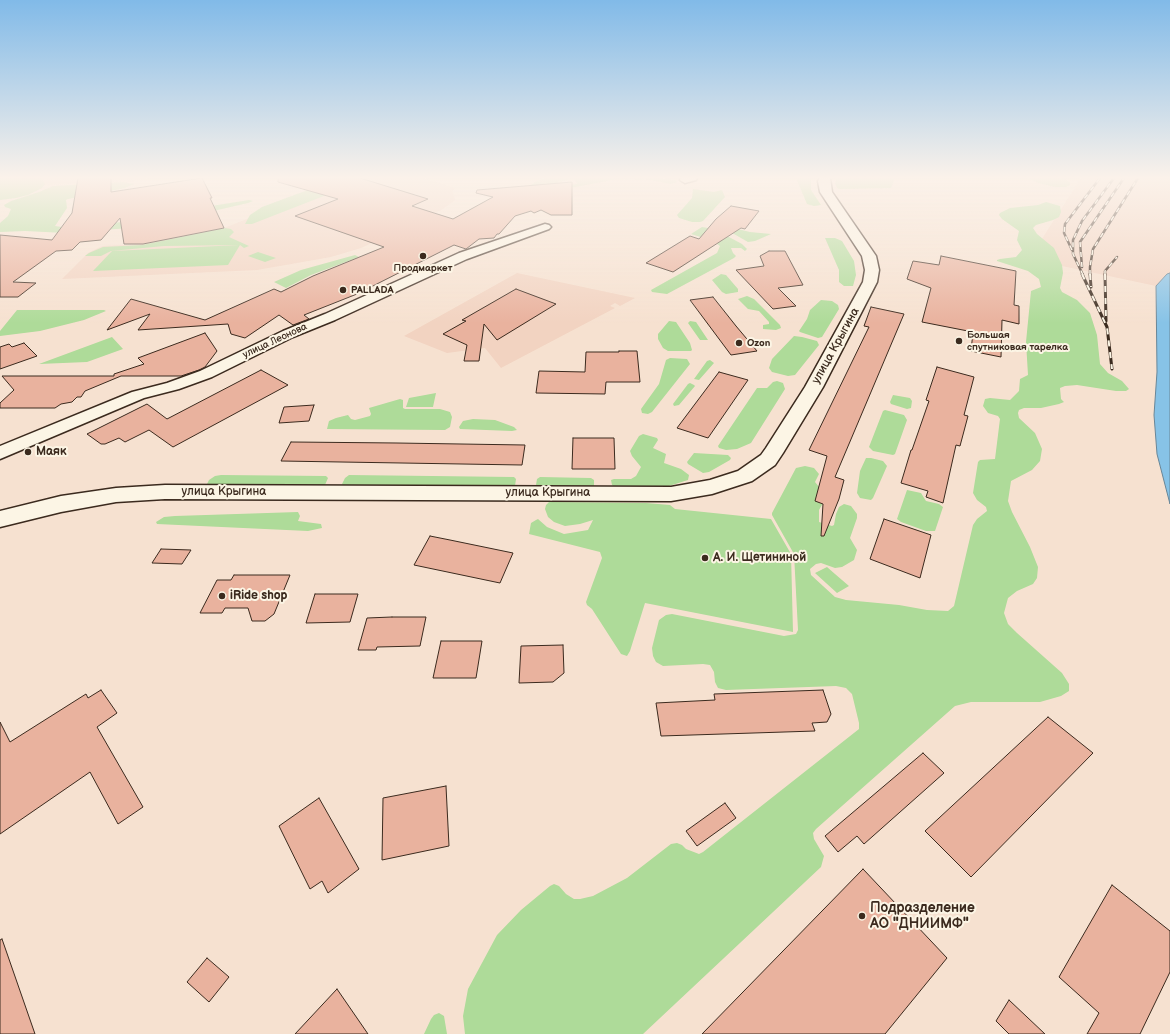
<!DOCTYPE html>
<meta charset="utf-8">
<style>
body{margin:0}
canvas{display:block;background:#f6e1d0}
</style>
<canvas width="1170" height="1034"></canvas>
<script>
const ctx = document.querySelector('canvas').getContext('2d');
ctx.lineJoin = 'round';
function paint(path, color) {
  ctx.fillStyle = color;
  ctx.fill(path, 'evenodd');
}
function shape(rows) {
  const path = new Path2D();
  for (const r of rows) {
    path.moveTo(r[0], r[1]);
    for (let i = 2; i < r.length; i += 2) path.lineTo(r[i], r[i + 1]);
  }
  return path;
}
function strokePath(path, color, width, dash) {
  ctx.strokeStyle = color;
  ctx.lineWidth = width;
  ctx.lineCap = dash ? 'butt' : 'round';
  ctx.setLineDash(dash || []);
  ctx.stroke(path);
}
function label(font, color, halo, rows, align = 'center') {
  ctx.font = font + ' "Balsamiq Sans",sans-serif';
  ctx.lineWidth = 4;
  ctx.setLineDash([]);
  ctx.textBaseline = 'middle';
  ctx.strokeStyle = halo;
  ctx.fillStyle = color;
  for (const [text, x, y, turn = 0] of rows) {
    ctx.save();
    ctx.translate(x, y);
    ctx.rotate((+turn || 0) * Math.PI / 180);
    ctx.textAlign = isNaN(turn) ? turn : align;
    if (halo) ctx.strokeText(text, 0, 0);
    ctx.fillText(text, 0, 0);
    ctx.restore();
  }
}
const built = shape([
 [0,178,149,178,135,181,0,187],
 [350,178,424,178,455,188,452,191,455,200,443,209,361,248,331,257,257,270,62,279,88,253,96,249,103,246,143,244,224,228],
 [1081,178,1170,178,1170,273,1167,274,1156,286,1029,259],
 [517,273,635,298,620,306,615,303,610,306,615,308,501,368,485,348,447,353,404,336]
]);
const green = shape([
 [0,178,35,178,42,179,45,184,42,188,28,195,16,198,0,200],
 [340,178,370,178,252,224,245,224,250,215,262,207],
 [545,178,568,178,569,180,558,182,559,186,561,186,577,184,574,178,661,178,675,180,677,182,671,184,651,180,617,179,534,195,509,204,497,200,515,192,527,194,519,192,537,181,546,183,528,194,529,194,547,183,538,180],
 [796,178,811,178,811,190,821,205,814,206,807,204],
 [837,178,895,178,891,188,840,189,837,188,835,183],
 [1028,178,1064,178,1070,182,1070,185,1066,187,1055,187,1038,183],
 [123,182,134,184,125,188,68,199,66,200,67,208,55,226,62,227,135,221,129,228,65,233,25,231,0,232,0,223,8,216,11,209,5,207,4,205,11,201,39,192,53,186],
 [693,189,714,192,722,190,725,197,703,221,700,222,692,222,679,218,677,215,692,198],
 [249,200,253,201,248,203,209,212,211,206],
 [1046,202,1060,206,1061,212,1059,217,1053,220,1036,225,1033,228,1037,234,1054,248,1062,265,1063,273,1060,288,1062,292,1077,300,1090,313,1097,335,1100,364,1108,373,1122,381,1129,389,1126,391,1116,391,1077,385,1065,386,1060,388,1061,399,1064,402,1059,404,1041,408,1024,408,1019,410,1018,413,1019,418,1035,433,1042,449,1040,461,1032,470,1011,481,1008,501,1012,512,1030,547,1038,567,1037,578,1033,584,1017,591,1008,598,1004,613,1008,624,1017,633,1062,673,1069,684,1069,691,1061,696,1040,702,971,702,955,706,816,829,813,833,814,839,824,856,821,867,643,1034,465,1034,463,1016,468,989,497,935,521,910,550,886,554,884,559,886,566,894,574,899,580,899,593,896,627,878,671,844,677,843,682,845,686,849,699,854,703,852,859,729,859,723,852,694,846,688,836,686,726,690,718,688,715,682,714,672,710,665,703,664,663,666,656,662,653,656,652,648,659,620,666,615,672,614,784,636,796,634,798,630,794,554,772,515,772,513,796,468,805,466,814,468,819,474,815,482,820,488,823,503,819,510,819,522,832,526,834,525,836,514,839,507,844,504,851,506,857,514,857,518,850,538,857,550,854,560,842,567,835,568,821,563,816,564,810,569,811,575,835,597,846,600,899,605,927,610,948,611,954,606,973,525,977,519,987,511,986,507,977,500,973,493,978,462,980,460,995,459,1000,419,998,416,988,413,983,406,985,399,990,398,1010,400,1019,391,1020,379,1028,375,1026,342,1031,291,1041,287,1039,279,1028,271,997,261,997,260,1000,259,1016,257,1022,250,1017,240,1019,231,1002,219,999,215,1000,213,1010,208,1038,205],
 [721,225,750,232,771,234,755,241,748,242,727,230],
 [702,227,714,229,742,244,747,249,745,251,741,248,731,248,733,253,736,256,734,258,667,294,652,292,651,290,717,253,720,246,713,241,691,234],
 [225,228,231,229,234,232,229,237,249,246,244,248,240,245,228,265,93,271,112,251,239,245,164,246,111,251,101,256,85,256,89,253,103,247,142,245],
 [825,238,835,238,842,241,854,261,856,275,853,286,844,286,839,282,839,270],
 [258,252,276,258,265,262,248,256],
 [355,255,359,257,311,275,286,288,274,282,301,270],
 [721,274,726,275,738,289,738,292,726,294,722,292,712,280],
 [747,296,754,299,780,325,781,328,776,330,763,329,763,325,769,324,769,322,759,311,748,309,738,299],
 [821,300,832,301,838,305,839,309,822,337,818,338,800,332,799,331,807,319,810,310],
 [17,310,104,310,106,311,84,320,40,331,0,336,0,331],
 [669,321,676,322,690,343,692,350,691,351,668,351,663,348,658,339,658,334],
 [690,321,696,322,708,340,700,340,688,323],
 [794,336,802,337,817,341,819,345,795,375,788,376,772,372,769,368,772,359],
 [112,337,123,349,87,362,39,364],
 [670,358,687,359,690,364,652,412,648,414,642,413,641,409,659,384,666,360],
 [710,360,714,363,699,380,694,379,707,361],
 [777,381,783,383,785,389,751,443,737,449,726,450,719,448,718,446,757,388,767,388,773,382],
 [690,383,694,385,695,386,679,405,674,406,673,404,688,384],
 [436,393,433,407,406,407,409,398],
 [893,395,910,398,912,401,911,408,907,409,891,404,890,402],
 [400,399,403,400,403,408,405,409,440,409,450,412,452,417,450,427,445,430,327,429,329,421,336,418,348,415,351,419,355,420,370,416,371,414,369,408],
 [885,410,904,415,907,420,895,454,893,455,873,451,869,447,883,411],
 [473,419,495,420,514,427,517,430,512,431,460,429,459,427,463,421],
 [643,434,657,438,658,440,653,448,666,454,664,463,681,469,689,475,688,480,669,486,615,487,612,485,611,480,614,479,631,479,636,476,641,467,632,456,630,451,639,436],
 [694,453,728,455,731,458,730,460,709,472,703,473,688,464,687,462],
 [866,458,871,458,883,461,887,466,873,498,871,500,860,498,857,493,860,471],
 [221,475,326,476,328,478,325,485,321,487,209,486,207,484,209,480,215,476],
 [349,475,514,477,516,479,515,486,512,487,344,486,342,484,345,478],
 [540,477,591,478,594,480,594,486,590,487,540,487,536,485,537,479],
 [907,490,921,493,926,501,939,504,943,507,935,531,926,531,901,522,897,519],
 [549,502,646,503,670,505,675,509,771,519,791,554,793,632,645,603,630,651,627,656,621,654,592,609,587,605,586,602,602,558,600,552,529,534,531,523,536,520,538,519,547,527,564,534,588,530,593,520,580,524,565,526,554,522,548,517,545,509,546,505],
 [298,512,300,516,298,521,321,524,322,528,308,531,157,524,156,522,164,517,175,516],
 [827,567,835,574,849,586,837,593,815,573],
 [439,1013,444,1016,447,1034,424,1034,431,1019,434,1015]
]);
const water = shape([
 [1170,273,1170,504,1157,454,1154,415,1157,372,1156,286,1167,274,1170,273]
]);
const building = shape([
 [78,178,111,178,111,192,202,178,212,198,210,198,224,228,143,244,124,244,120,218,101,240,80,242,72,250,56,251,13,282,36,283,18,297,0,297,0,235,52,240,72,213,78,178],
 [278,178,360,178,428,199,412,206,453,219,493,197,476,193,477,190,572,182,572,215,551,215,541,210,534,213,531,211,515,216,499,234,497,234,494,238,479,239,466,249,454,245,357,294,304,315,309,319,293,325,279,315,245,338,231,334,228,324,138,330,150,314,107,330,131,299,205,320,274,289,281,292,313,276,384,247,295,216,338,199,278,182,278,178],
 [731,206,759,211,745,229,741,228,673,272,646,263,690,236,699,239,716,219,731,206],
 [769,251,785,251,803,285,778,288,796,306,773,309,736,270,764,266,760,256,769,251],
 [941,256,1016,271,1014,305,1019,306,1019,324,1002,320,1001,357,971,351,973,332,922,322,931,288,907,279,913,261,939,265,941,256],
 [516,289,556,304,497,340,484,324,479,361,464,361,467,345,443,334,466,321,462,320,516,289],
 [713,297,736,326,757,351,731,355,690,300,713,297],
 [871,307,904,314,835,477,844,480,839,499,824,536,821,536,823,504,815,501,827,456,809,450,869,327,864,326,871,307],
 [205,333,217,351,205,367,199,370,181,376,121,376,85,391,81,397,77,397,72,402,61,404,55,408,0,408,0,403,14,390,2,376,114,376,114,374,144,364,138,358,205,333],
 [24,343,37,356,0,369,0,347,9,344,12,347,24,343],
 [619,351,637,351,640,382,606,382,605,394,536,393,539,371,585,372,586,352,619,352,619,351],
 [937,367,974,377,964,415,968,416,960,446,956,445,943,503,926,497,928,491,901,483,911,450,912,450,929,401,926,400,937,367],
 [261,370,288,385,173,447,149,430,125,442,119,438,105,444,101,444,87,434,147,404,167,419,261,370],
 [719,372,748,380,708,438,677,428,719,372],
 [314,405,309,421,279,423,284,407,314,405],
 [573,438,614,438,615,469,572,469,573,438],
 [291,442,397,443,525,445,522,465,281,461,291,442],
 [884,519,931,535,920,578,870,559,884,519],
 [430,536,450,540,513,553,500,583,414,565,430,536],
 [161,549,191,550,182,564,152,563,161,549],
 [234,575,290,575,274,614,265,621,252,621,248,608,225,608,222,613,200,613,217,580,231,580,234,575],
 [315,594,358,594,350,622,306,623,315,594],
 [392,617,426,617,420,646,377,647,376,650,358,650,367,618,392,617],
 [441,641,482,641,476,678,433,678,441,641],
 [563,645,564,673,553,682,519,683,521,646,563,645],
 [101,690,117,713,97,727,143,807,118,824,90,772,0,834,0,722,10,742,86,694,88,698,101,690],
 [823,690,831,714,827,722,812,723,815,731,661,736,656,703,715,700,714,694,823,690],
 [1048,717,1093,753,971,877,925,831,1048,717],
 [923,753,944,773,864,844,857,836,838,852,825,836,923,753],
 [446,786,449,846,382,860,383,798,446,786],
 [319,798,359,869,328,893,322,881,310,889,279,826,319,798],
 [725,803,736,818,697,846,686,831,725,803],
 [863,869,947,958,885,1034,702,1034,863,869],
 [1112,885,1170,931,1170,972,1140,1034,1087,1034,1099,1013,1059,977,1112,885],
 [2,939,35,1034,0,1034,0,940,2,939],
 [207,958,229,977,209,1002,187,982,207,958],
 [337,989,368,1034,295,1034,337,989],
 [1009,1000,1045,1034,1009,1034,996,1021,1009,1000]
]);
const street = shape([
 [681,178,697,178,696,180,685,183,680,180,681,178],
 [545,224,549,225,551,227,549,229,467,259,335,320,293,337,212,377,179,389,144,398,0,459,0,446,132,392,167,383,200,371,283,331,325,314,459,253,545,224]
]);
const secondary = shape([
 [820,178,830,178,832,192,876,256,879,270,877,282,823,387,783,453,775,465,752,481,712,494,671,501,165,499,116,502,61,512,0,527,0,511,61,496,116,488,165,485,671,487,710,480,738,471,761,455,766,448,805,387,863,282,865,270,862,256,820,192,818,181,820,178]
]);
const railFar1 = shape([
 [1072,250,1064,233,1065,224,1100,178],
 [1082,267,1080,242,1124,178],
 [1083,275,1073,254,1073,240,1082,221,1114,178],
 [1090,275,1090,267,1093,249,1138,178],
 [1105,275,1105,271,1117,257]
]);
const rail = shape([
 [1082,274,1107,327,1112,369],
 [1090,274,1091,287],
 [1105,274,1106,321]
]);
const markers = [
 [423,256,4,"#3b2a1e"],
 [343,290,4,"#3b2a1e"],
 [959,341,4,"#3b2a1e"],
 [739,343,4,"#3b2a1e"],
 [28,452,4,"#3b2a1e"],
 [705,558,4,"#3b2a1e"],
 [222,596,4,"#3b2a1e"],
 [862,916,4,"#3b2a1e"]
];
const farPoinames = [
 ["Продмаркет",423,268,"center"],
 ["PALLADA",351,290],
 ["Большая",967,335],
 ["спутниковая тарелка",967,347],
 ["Ozon",747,343]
];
const farStreetnames = [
 ["улица Леонова",275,341,-25]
];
const streetNames = [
 ["улица Крыгина",836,346,-61],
 ["улица Крыгина",224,492],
 ["улица Крыгина",548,493]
];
const poiNames = [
 ["Маяк",36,452],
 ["А. И. Щетининой",713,558],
 ["iRide shop",230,596]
];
const nearPoinames = [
 ["Подразделение",870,908],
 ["АО \"ДНИИМФ\"",870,924]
];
paint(built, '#f2d3c1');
paint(green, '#aedb99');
paint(water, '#87c3e7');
strokePath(water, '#698697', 1);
paint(building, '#e9b29e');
strokePath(building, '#3b2a1e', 1);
strokePath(street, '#3b2a1e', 3);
strokePath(secondary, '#3b2a1e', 3);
paint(street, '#fcf5e5');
paint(secondary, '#fcf5e5');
strokePath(railFar1, '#3b2a1e', 2.5);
strokePath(rail, '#3b2a1e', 3);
strokePath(railFar1, '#fcf5e5', 1.5, [5]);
strokePath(rail, '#fcf5e5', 2, [6]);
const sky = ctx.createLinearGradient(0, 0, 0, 323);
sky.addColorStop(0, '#81bae8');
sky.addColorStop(0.55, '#fbf2ea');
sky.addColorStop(1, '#fbf2ea00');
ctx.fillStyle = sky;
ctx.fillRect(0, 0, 1170, 323);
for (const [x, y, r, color] of markers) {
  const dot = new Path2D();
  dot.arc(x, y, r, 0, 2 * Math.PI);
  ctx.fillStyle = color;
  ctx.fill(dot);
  strokePath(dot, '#fcf5e5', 1.5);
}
label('bold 10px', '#3b2a1e', '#fcf5e5', farPoinames, 'left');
label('10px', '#3b2a1e', '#fcf5e5', farStreetnames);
label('12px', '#3b2a1e', '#fcf5e5', streetNames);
label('bold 12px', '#3b2a1e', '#fcf5e5', poiNames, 'left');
label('bold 14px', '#3b2a1e', '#fcf5e5', nearPoinames, 'left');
</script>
